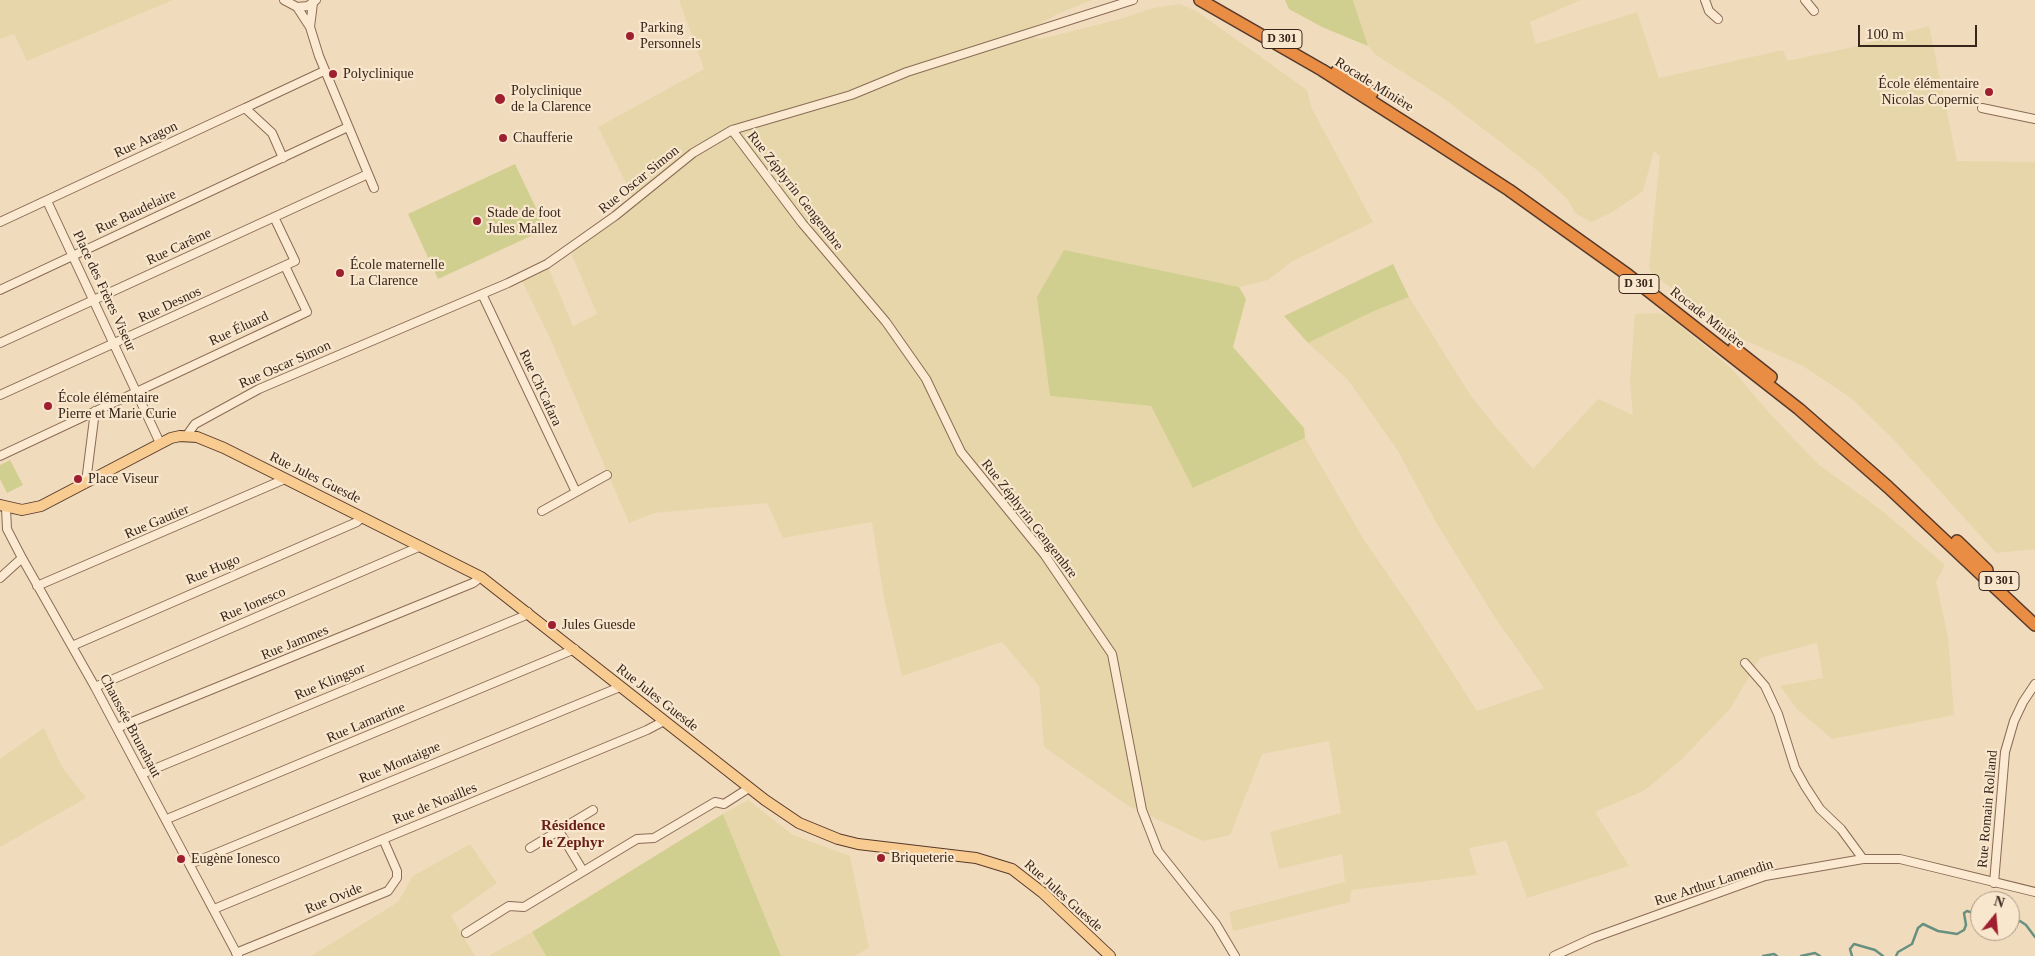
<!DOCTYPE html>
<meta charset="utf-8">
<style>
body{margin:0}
#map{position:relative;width:2035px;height:956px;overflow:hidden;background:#f1dbbd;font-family:Georgia,serif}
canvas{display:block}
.north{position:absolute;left:1970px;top:891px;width:50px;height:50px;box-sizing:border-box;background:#f8e6cd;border:1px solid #ab9986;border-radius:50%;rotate:17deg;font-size:14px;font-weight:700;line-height:20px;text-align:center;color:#38251b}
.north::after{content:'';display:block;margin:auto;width:18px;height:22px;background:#9e2030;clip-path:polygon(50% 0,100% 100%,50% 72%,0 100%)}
.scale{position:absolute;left:1858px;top:25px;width:119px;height:22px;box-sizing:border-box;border:2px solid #38251b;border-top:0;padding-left:6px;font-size:15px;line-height:18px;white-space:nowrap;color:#38251b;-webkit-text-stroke:4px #f8e6cd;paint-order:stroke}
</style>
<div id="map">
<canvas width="2035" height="956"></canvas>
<div class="north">N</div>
<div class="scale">100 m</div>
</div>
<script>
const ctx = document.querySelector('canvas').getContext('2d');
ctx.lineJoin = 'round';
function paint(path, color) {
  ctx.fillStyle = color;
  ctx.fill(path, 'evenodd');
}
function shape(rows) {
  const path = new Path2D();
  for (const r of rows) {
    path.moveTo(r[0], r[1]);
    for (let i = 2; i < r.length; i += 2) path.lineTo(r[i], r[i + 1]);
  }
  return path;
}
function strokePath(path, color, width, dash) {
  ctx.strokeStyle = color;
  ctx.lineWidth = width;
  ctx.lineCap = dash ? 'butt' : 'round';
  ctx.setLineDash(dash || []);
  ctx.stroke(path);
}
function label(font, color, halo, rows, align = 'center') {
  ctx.font = font + ' Georgia,serif';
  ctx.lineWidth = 4.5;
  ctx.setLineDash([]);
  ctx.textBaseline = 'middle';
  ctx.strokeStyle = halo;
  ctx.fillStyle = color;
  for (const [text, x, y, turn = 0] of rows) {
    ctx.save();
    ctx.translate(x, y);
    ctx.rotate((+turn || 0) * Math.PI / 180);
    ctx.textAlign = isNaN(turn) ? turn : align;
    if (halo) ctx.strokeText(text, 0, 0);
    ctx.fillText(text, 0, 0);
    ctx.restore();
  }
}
const farmland = shape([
 [0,0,173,0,27,61,14,34,0,39],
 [679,0,1092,0,1057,14,1022,34,1041,39,1120,19,1153,8,1180,4,1198,12,1307,90,1311,107,1373,222,1291,262,1268,280,1239,287,1064,251,1050,396,1151,406,1194,488,1305,438,1364,540,1411,608,1477,711,1544,688,1494,616,1437,524,1398,451,1348,380,1308,343,1374,311,1409,297,1469,393,1495,426,1533,469,1598,399,1633,415,1630,381,1635,314,1659,313,1668,316,1731,368,1771,415,1818,464,1885,513,1945,565,1936,582,1948,637,1954,715,1832,739,1797,709,1780,686,1823,678,1817,643,1760,658,1730,709,1681,760,1645,790,1595,812,1629,866,1527,898,1506,841,1469,848,1477,875,1351,890,1350,902,1233,931,1229,912,1345,882,1342,854,1279,869,1270,832,1341,813,1329,741,1262,754,1230,835,1203,841,1127,805,1044,747,1039,686,1002,642,902,676,884,598,872,522,783,538,767,503,654,513,629,523,549,336,520,277,547,264,573,326,597,314,572,255,573,248,634,199,598,127,704,69],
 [1353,0,1581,0,1530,22,1536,44,1637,12,1659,78,1783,50,1787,61,1849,48,1929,26,1957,161,2035,162,2035,549,1996,553,1893,439,1851,398,1803,366,1742,339,1652,274,1649,267,1660,156,1654,151,1643,191,1611,213,1591,222,1576,214,1567,199,1538,171,1443,98,1376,55,1368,46],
 [44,728,62,767,86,798,0,847,0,759],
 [748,800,793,835,850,856,869,948,854,956,781,956,723,814],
 [470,844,497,883,451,916,475,956,311,956,398,902,413,876],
 [532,932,546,956,488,956]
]);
const green = shape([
 [1285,0,1353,0,1368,46,1322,27,1289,9],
 [515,164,546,229,438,279,408,214],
 [1064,250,1239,287,1246,299,1233,347,1304,428,1305,438,1193,488,1151,406,1050,396,1037,297],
 [1393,264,1409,297,1374,311,1308,343,1284,316],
 [10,460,23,485,7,493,0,479,0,465],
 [723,814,781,956,546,956,532,932]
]);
const stream = shape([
 [2010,923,2020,921,2026,925,2035,937],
 [1763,956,1774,954,1777,956],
 [1801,956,1815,953,1820,956],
 [1852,956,1850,949,1854,944,1875,950,1883,956],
 [1896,956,1898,952,1912,944,1918,928,1923,924,1938,931,1957,934,1964,930,1966,925,1964,913,1967,911,1980,915]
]);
const minor = shape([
 [284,0,297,7,308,6,316,0],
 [1705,0,1709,11,1718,19],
 [1805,0,1814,11],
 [297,7,310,27,319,56,374,188],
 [310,27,313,3],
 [245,108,324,71],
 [1982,108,2035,119],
 [732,130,802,223,886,322,926,379,961,452,1044,554,1112,654,1142,810,1158,851,1216,924,1235,956],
 [47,201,160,443],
 [0,222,245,108,272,133,283,158],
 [0,290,348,127],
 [482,294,576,492],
 [0,343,368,174],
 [0,395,295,261,274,217],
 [187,435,195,424,259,389,508,283,547,264,615,216,693,153,732,130,851,95,907,72,1133,0],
 [0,456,307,312,285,266],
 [86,482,95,411],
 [6,508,7,529,22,558,95,687,238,956],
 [542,511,607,475],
 [0,578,22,558],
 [37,586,285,479],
 [72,646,357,522,362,517],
 [1745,663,1765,686,1778,714,1795,768,1805,786,1820,809,1841,829,1863,859],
 [95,687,421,546],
 [117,728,473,583,481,577],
 [142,774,524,616,528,612],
 [167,819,575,649],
 [559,831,583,871],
 [530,848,593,810],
 [190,864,620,687],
 [1994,883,2005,752,2014,721,2023,702,2035,684],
 [214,909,647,730,664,721],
 [466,933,509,906,524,907,637,839,654,838,715,802,724,804,749,788],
 [236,953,388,891,397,878,397,871,383,839],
 [1554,956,1593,938,1765,876,1863,859,1900,859,2035,892]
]);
const major = shape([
 [0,505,22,510,41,506,171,438,180,436,197,437,224,448,481,577,765,800,799,823,838,839,858,844,976,858,1012,869,1043,893,1110,956]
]);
const highway = shape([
 [1200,0,1322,70,1429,138,1509,190,1628,275,1799,409,1888,487,2035,625],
 [1337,71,1372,93],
 [1734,348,1771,377],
 [1957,541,1987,570]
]);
const markers = [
 [630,36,5,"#9e2030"],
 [333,74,5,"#9e2030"],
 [1989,92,5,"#9e2030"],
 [500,99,6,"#9e2030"],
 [503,138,5,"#9e2030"],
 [477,221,5,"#9e2030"],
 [340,273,5,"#9e2030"],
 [48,406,5,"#9e2030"],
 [78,479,5,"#9e2030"],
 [552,625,5,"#9e2030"],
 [881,858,5,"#9e2030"],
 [181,859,5,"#9e2030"]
];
const shields = [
 [1282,39,40],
 [1639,284,40],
 [1999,581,40]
];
const shieldNames = [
 ["D 301",1282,39],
 ["D 301",1639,284],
 ["D 301",1999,581]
];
const poiNames = [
 ["Parking",640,28],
 ["Personnels",640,44],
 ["Polyclinique",343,74],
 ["École élémentaire",1979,84,"right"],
 ["Nicolas Copernic",1979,100,"right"],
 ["Polyclinique",511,91],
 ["de la Clarence",511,107],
 ["Chaufferie",513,138],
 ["Stade de foot",487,213],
 ["Jules Mallez",487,229],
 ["École maternelle",350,265],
 ["La Clarence",350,281],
 ["École élémentaire",58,398],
 ["Pierre et Marie Curie",58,414],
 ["Place Viseur",88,479],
 ["Jules Guesde",562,625],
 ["Briqueterie",891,858],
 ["Eugène Ionesco",191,859]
];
const streetNames = [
 ["Rocade Minière",1374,85,32],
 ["Rue Aragon",146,140,-25],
 ["Rue Oscar Simon",639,180,-39],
 ["Rue Zéphyrin Gengembre",795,191,52],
 ["Rue Baudelaire",136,212,-25],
 ["Rue Carême",179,247,-25],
 ["Place des Frères Viseur",104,291,65],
 ["Rue Desnos",170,305,-25],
 ["Rocade Minière",1707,318,38],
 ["Rue Éluard",239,329,-25],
 ["Rue Oscar Simon",285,365,-24],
 ["Rue Ch'Cafara",540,388,65],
 ["Rue Jules Guesde",315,478,26],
 ["Rue Zéphyrin Gengembre",1029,519,52],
 ["Rue Gautier",157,522,-23],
 ["Rue Hugo",213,570,-23],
 ["Rue Ionesco",253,605,-23],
 ["Rue Jammes",295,643,-22],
 ["Rue Klingsor",330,682,-23],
 ["Rue Jules Guesde",657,698,38],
 ["Rue Lamartine",366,723,-23],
 ["Chaussée Brunehaut",130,726,62],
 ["Rue Montaigne",400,763,-23],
 ["Rue de Noailles",435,804,-22],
 ["Rue Romain Rolland",1988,809,-85],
 ["Rue Arthur Lamendin",1714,883,-18],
 ["Rue Jules Guesde",1063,896,42],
 ["Rue Ovide",334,899,-22]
];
const neighbourhoodNames = [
 ["Résidence",573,826],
 ["le Zephyr",573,843]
];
paint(farmland, '#e7d6aa');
paint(green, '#d0cf90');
strokePath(stream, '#689081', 2.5);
strokePath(minor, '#8a6b55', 10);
strokePath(major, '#57392a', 12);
strokePath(highway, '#57392a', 14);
strokePath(minor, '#fbe9d1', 8);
strokePath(major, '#f8cb91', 10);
strokePath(highway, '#e98d45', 11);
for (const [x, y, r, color] of markers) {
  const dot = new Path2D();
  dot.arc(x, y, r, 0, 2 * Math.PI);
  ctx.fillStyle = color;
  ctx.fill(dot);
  strokePath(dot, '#f8e6cd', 2);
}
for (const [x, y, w] of shields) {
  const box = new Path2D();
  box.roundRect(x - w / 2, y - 9.5, w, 19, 4);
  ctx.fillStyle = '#f8e6cd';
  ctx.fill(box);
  strokePath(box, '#38251b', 1);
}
label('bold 12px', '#38251b', null, shieldNames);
label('14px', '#38251b', '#f8e6cd', poiNames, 'left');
label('14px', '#38251b', '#f8e6cd', streetNames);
label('bold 15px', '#681e17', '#f8e6cd', neighbourhoodNames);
</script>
